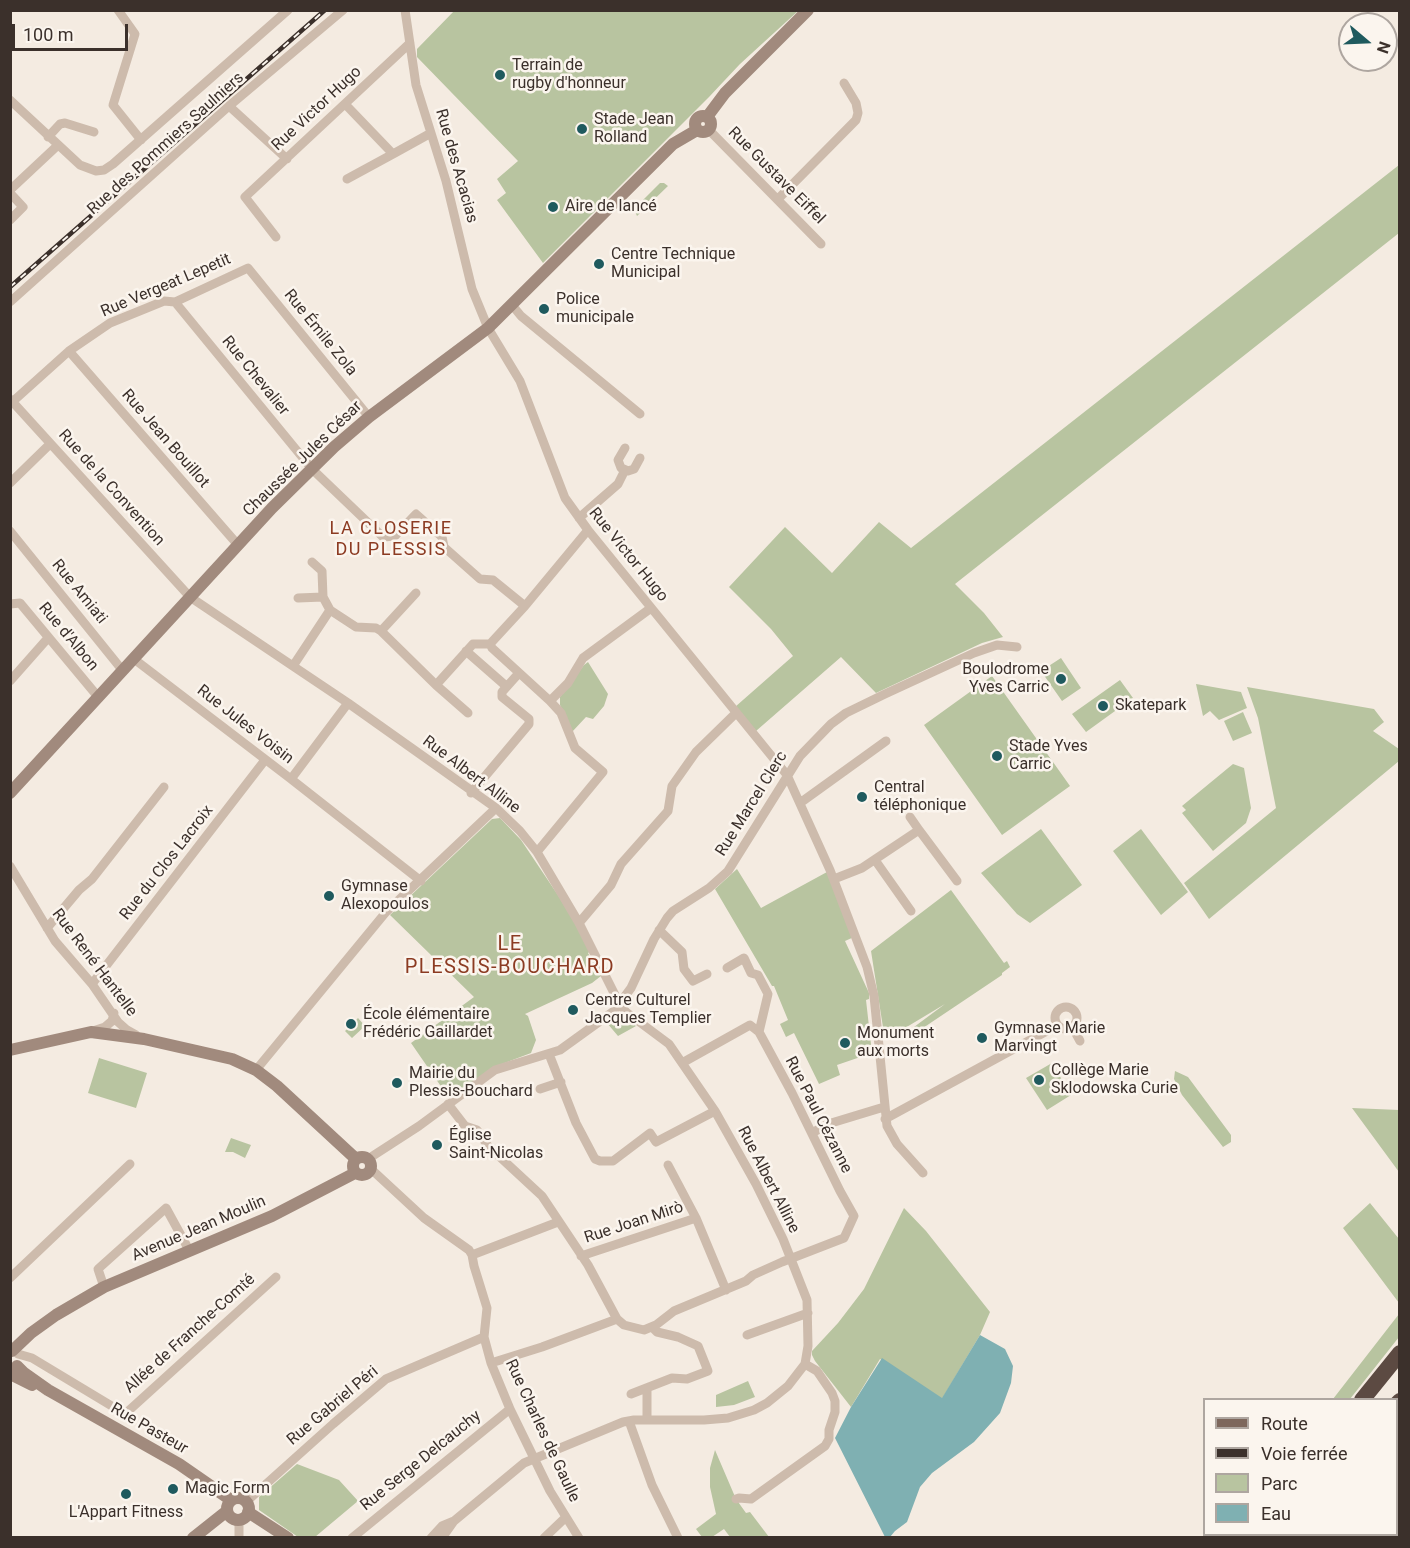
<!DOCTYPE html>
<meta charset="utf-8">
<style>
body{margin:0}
#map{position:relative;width:1410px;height:1548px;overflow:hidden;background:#f4ebe1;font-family:Roboto,sans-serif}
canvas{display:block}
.frame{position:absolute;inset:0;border:12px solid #3b302b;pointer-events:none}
.legend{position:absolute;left:1203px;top:1398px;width:195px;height:138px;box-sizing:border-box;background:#fbf5ee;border:2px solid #aea6a0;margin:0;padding:8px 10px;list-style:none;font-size:18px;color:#3b302b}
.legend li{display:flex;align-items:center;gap:12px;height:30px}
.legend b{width:30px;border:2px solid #aea6a0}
.north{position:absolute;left:1338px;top:12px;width:60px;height:60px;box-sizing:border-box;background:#fbf5ee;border:2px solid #aea6a0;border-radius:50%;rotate:109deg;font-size:16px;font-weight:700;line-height:24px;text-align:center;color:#3b302b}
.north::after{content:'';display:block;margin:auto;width:21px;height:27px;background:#1f5a5e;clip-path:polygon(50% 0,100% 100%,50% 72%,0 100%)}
.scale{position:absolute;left:12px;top:24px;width:116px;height:27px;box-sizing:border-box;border:3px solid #3b302b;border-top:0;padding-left:8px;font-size:18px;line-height:21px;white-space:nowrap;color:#3b302b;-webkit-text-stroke:4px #fbf5ee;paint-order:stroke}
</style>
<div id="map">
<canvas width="1410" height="1548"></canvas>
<div class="frame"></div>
<ul class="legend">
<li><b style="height:8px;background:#7d675c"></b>Route</li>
<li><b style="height:8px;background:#3b302b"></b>Voie ferrée</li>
<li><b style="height:16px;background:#b8c4a0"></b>Parc</li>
<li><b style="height:16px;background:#7fb0b2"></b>Eau</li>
</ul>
<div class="north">N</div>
<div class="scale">100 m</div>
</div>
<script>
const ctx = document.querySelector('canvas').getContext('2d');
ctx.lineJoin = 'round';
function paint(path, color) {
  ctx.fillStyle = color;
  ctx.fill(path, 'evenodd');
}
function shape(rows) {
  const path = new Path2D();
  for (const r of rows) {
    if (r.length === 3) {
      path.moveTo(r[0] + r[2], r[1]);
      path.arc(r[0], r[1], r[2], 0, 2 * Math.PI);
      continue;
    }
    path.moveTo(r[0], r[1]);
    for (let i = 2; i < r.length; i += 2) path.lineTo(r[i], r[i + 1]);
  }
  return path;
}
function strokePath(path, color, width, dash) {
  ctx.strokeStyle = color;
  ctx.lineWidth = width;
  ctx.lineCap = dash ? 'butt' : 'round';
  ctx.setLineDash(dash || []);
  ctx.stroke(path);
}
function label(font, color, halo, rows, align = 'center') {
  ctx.font = font + ' Roboto,sans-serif';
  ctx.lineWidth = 5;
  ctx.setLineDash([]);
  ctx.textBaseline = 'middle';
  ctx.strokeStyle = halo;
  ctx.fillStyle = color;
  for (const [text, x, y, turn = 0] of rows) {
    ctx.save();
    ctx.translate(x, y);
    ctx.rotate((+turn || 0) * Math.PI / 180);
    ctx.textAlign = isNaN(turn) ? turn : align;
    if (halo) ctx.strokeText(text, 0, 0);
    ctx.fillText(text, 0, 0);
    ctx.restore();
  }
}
const green = shape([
 [455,10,798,10,798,11,740,64,709,97,543,263,497,200,506,193,497,179,518,161,417,57,417,49],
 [1399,165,1399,233,955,584,984,613,1003,637,982,643,876,693,841,657,756,731,735,707,793,656,771,629,729,587,785,527,832,573,879,522,911,548],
 [660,183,664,183,668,186,637,216,634,209],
 [1061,658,1081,688,1062,701,1041,671],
 [588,662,608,694,604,706,593,719,586,717,572,732,560,705,560,697,584,665],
 [992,676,1070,786,1002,835,924,725],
 [1120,680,1133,698,1086,732,1072,714],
 [1196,684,1241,692,1247,708,1219,720,1210,711,1203,716],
 [1247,687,1374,709,1384,722,1373,731,1399,749,1399,761,1209,919,1184,883,1276,808,1258,718],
 [1243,712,1252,733,1233,741,1224,721],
 [1233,764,1244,768,1251,808,1246,823,1213,851,1182,813,1186,810,1182,806],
 [500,818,521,840,578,925,592,950,588,953,601,976,592,983,525,1014,528,1016,536,1040,531,1053,494,1067,449,1098,411,1043,474,997,390,915,492,819],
 [1041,829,1082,885,1030,923,1017,914,981,873],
 [1141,829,1188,892,1161,915,1113,851],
 [737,869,761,908,827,872,854,937,845,941,869,993,869,999,866,1000,872,1053,837,1065,840,1075,819,1084,794,1033,786,1037,780,1024,788,1020,774,986,772,986,715,889],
 [951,890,1004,963,1007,961,1010,967,1002,973,1002,975,917,1032,914,1027,945,1004,885,1040,871,951],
 [617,1015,623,1016,636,1026,618,1036,607,1023],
 [358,1018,365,1026,352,1038,345,1031],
 [99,1058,147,1073,136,1108,88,1093],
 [1052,1063,1071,1095,1047,1110,1026,1078],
 [1175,1071,1188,1077,1231,1135,1231,1142,1223,1147,1182,1095,1174,1079],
 [1352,1108,1399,1110,1399,1172],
 [231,1138,251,1145,245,1158,233,1152,225,1152],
 [1370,1203,1399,1239,1399,1303,1343,1228],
 [904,1208,926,1231,990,1312,980,1335,942,1399,880,1359,851,1407,815,1361,812,1355,812,1351,838,1323,864,1289],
 [1399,1314,1399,1337,1350,1399,1333,1399],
 [748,1381,755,1397,734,1405,716,1407,716,1395],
 [1399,1413,1399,1465,1397,1468,1397,1417],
 [715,1450,736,1499,746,1513,750,1512,769,1537,730,1537,724,1529,712,1537,702,1537,696,1529,716,1514,710,1487,710,1468],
 [297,1464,339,1480,358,1501,315,1537,298,1537,259,1510,259,1497],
 [1397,1485,1399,1489,1399,1537,1354,1537,1356,1535,1396,1534]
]);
const water = shape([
 [980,1335,1005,1349,1013,1366,1011,1383,1000,1413,974,1442,932,1473,920,1487,907,1522,895,1531,890,1537,885,1537,835,1438,851,1407,882,1358,942,1398]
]);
const street = shape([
 [118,10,135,34,113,105,141,140],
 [405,10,416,85,446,181,472,289,488,328,520,381,565,498,588,530,787,775,830,870,867,967,874,996,887,1126,897,1144,923,1173],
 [10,100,80,165,96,171,104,170,113,164,288,10],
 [345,104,393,154,431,133],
 [229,106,287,159],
 [709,130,821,244],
 [48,137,60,124,65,123,94,132],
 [347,179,393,154],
 [10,190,57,146],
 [10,193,23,207,10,220],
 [778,199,856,120,858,113,856,103,844,83],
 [276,237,245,197,410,43],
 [10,302,229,106,343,10],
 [175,302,312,469,383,537,395,536,416,514,442,537,444,547,480,579,493,580,525,606],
 [512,305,521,316,640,414],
 [69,351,238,545],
 [10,399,190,597,348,703,496,808,520,831,537,852,579,923,619,1003,626,1012,669,1044,715,1111,756,1184,783,1239,807,1300,808,1346,805,1364,788,1386,767,1403,754,1410,728,1418,704,1420,634,1420,623,1422,524,1463,454,1521,442,1526,431,1538],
 [10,404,69,351,110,323,164,301,175,302,248,268,369,417],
 [625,448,618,460,621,468,628,471,634,469,640,458],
 [10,483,50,444],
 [579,518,618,484,625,470],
 [10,531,123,671],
 [312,562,322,571,323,597,330,610],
 [298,598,323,597],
 [10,604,20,603,99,698],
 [381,631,416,593],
 [466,651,506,686],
 [134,659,291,779,348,703],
 [293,666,330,610,356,627,376,628,381,631,436,685,473,644,490,644],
 [10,681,48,638],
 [436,685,468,713],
 [550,701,492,648,490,644,525,606,588,530],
 [291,779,421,881],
 [471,793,529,724,529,719,502,697,502,692,519,673],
 [800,803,886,741],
 [910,817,919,830],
 [537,852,603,772,575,748,561,713,550,701,568,683,583,658,651,608],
 [875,860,911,911],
 [10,866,55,941,92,984,118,1022,127,1030,136,1035],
 [834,879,862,868,919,830,957,881],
 [579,923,611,885,621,864,668,811,672,786,696,752,736,713],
 [47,928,79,890,92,879,164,787],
 [659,930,682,952,684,969,693,981,707,974],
 [727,968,744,958,751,973,758,975,768,994,759,1032],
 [92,984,265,760],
 [1066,1018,11],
 [1073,1028,1080,1041],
 [93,1031,105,1027,112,1021,114,1013],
 [549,1054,576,1123,595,1159,600,1161,613,1161,650,1133,656,1142,715,1111],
 [256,1070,386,912,496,808],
 [540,1089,561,1082],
 [448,1104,465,1126,477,1130,488,1146,542,1196,588,1265,617,1319,624,1325,644,1330,656,1325,674,1311,746,1281,753,1275,782,1262,844,1238,854,1216,840,1191,792,1093,759,1032,750,1025,682,1063],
 [885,1119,1056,1026],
 [812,1133,828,1124,884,1107],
 [368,1159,419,1126,495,1070,560,1050,614,1011,631,988,654,939,667,918,673,911,709,888,728,871,800,756,831,724,846,713,885,694,974,653,997,645,1017,647],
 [668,1165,696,1218,726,1290],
 [371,1169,424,1218,469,1250,472,1255,474,1266,487,1308,484,1337,491,1363,510,1409,550,1491,579,1538],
 [472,1255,558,1222],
 [581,1256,696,1218],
 [10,1278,130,1164],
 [104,1287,98,1269,166,1208,189,1250],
 [747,1335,808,1313],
 [18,1354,32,1358,125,1414,276,1277],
 [491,1363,542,1347,617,1319],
 [647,1388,647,1419],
 [631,1394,672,1378,687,1379,708,1371,698,1346,678,1337,657,1332,652,1327],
 [629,1421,652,1485,678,1538],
 [736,1499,739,1498,751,1499,825,1446,829,1439,829,1430,835,1412,835,1401,832,1393,817,1371,805,1364],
 [246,1502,333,1424,386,1379,484,1337],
 [239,1520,239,1538],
 [352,1538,510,1409],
 [442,1538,454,1521],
 [544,1538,565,1518]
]);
const secondary = shape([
 [703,124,8],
 [707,117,725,93,808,10],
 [10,793,272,508,334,447,369,417,488,328,673,144,697,130],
 [10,1050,91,1032,144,1039,232,1059,256,1070,277,1086,356,1159],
 [362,1166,9],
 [12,1351,31,1333,56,1315,104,1287,272,1216,355,1173],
 [17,1366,24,1373,48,1390,179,1464,231,1500],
 [10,1374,32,1385],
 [238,1509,11],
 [248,1512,288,1538],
 [193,1538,227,1511]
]);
const primary = shape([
 [1396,1475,1400,1472],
 [1345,1538,1348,1534]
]);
const highway = shape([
 [1362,1400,1400,1353],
 [1396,1405,1400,1401],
 [1254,1538,1256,1534],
 [1291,1538,1294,1534]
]);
const rail = shape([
 [10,287,325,10]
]);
const markers = [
 [500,75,6,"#1f5a5e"],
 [582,129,6,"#1f5a5e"],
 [553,207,6,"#1f5a5e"],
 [599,264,6,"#1f5a5e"],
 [544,309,6,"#1f5a5e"],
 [1061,679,6,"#1f5a5e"],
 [1103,706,6,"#1f5a5e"],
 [997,756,6,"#1f5a5e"],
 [862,797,6,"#1f5a5e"],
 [329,896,6,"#1f5a5e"],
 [573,1010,6,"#1f5a5e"],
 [351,1024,6,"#1f5a5e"],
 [982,1038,6,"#1f5a5e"],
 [845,1043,6,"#1f5a5e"],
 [1039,1080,6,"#1f5a5e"],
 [397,1083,6,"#1f5a5e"],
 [437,1145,6,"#1f5a5e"],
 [173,1489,6,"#1f5a5e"],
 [126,1494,6,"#1f5a5e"]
];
const poiNames = [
 ["Terrain de",512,66],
 ["rugby d'honneur",512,84],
 ["Stade Jean",594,120],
 ["Rolland",594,138],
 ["Aire de lancé",565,207],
 ["Centre Technique",611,255],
 ["Municipal",611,273],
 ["Police",556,300],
 ["municipale",556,318],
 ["Boulodrome",1049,670,"right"],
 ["Yves Carric",1049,688,"right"],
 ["Skatepark",1115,706],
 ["Stade Yves",1009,747],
 ["Carric",1009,765],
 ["Central",874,788],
 ["téléphonique",874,806],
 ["Gymnase",341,887],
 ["Alexopoulos",341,905],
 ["Centre Culturel",585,1001],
 ["Jacques Templier",585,1019],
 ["École élémentaire",363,1015],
 ["Frédéric Gaillardet",363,1033],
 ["Gymnase Marie",994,1029],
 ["Marvingt",994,1047],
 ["Monument",857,1034],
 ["aux morts",857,1052],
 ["Collège Marie",1051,1071],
 ["Sklodowska Curie",1051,1089],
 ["Mairie du",409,1074],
 ["Plessis-Bouchard",409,1092],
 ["Église",449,1136],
 ["Saint-Nicolas",449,1154],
 ["Magic Form",185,1489],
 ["L'Appart Fitness",126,1513,"center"]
];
const streetNames = [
 ["Rue Victor Hugo",317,109,-43],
 ["Rue des Pommiers Saulniers",166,144,-42],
 ["Rue des Acacias",456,166,74],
 ["Rue Gustave Eiffel",776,176,45],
 ["Rue Vergeat Lepetit",166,286,-23],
 ["Rue Émile Zola",320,333,51],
 ["Rue Chevalier",255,376,51],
 ["Rue Jean Bouillot",165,439,49],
 ["Chaussée Jules César",303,459,-44],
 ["Rue de la Convention",111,488,48],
 ["Rue Victor Hugo",628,555,51],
 ["Rue Amiati",79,592,51],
 ["Rue d'Albon",68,637,50],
 ["Rue Jules Voisin",245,725,38],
 ["Rue Albert Alline",471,775,37],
 ["Rue Marcel Clerc",752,804,-58],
 ["Rue du Clos Lacroix",167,863,-52],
 ["Rue René Hantelle",94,963,53],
 ["Rue Paul Cézanne",818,1115,63],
 ["Rue Albert Alline",768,1180,63],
 ["Rue Joan Mirò",634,1223,-18],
 ["Avenue Jean Moulin",199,1229,-23],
 ["Allée de Franche-Comté",190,1334,-42],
 ["Rue Gabriel Péri",333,1406,-40],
 ["Rue Pasteur",149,1429,30],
 ["Rue Charles de Gaulle",542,1431,65],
 ["Rue Serge Delcauchy",421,1461,-39]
];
const neighbourhoodNames = [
 ["LA CLOSERIE",391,529],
 ["DU PLESSIS",391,550]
];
const quarterNames = [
 ["LE",510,945],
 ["PLESSIS-BOUCHARD",510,968]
];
paint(green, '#b8c4a0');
paint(water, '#7fb0b2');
strokePath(street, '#cdbbac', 9);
strokePath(secondary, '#a18a7d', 12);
strokePath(primary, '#7d675c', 14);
strokePath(highway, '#5c4a42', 16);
strokePath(rail, '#3b302b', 4.5);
strokePath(rail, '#fbf5ee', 2, [7]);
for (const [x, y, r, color] of markers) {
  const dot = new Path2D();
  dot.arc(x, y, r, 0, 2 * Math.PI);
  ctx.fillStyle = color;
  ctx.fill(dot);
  strokePath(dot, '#fbf5ee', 2);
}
label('16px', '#3b302b', '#fbf5ee', poiNames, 'left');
label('16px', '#3b302b', '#fbf5ee', streetNames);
ctx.letterSpacing = '1.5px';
label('18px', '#8c3b22', '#fbf5ee', neighbourhoodNames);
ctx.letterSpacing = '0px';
ctx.letterSpacing = '1.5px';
label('20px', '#8c3b22', '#fbf5ee', quarterNames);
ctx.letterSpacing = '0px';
</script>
